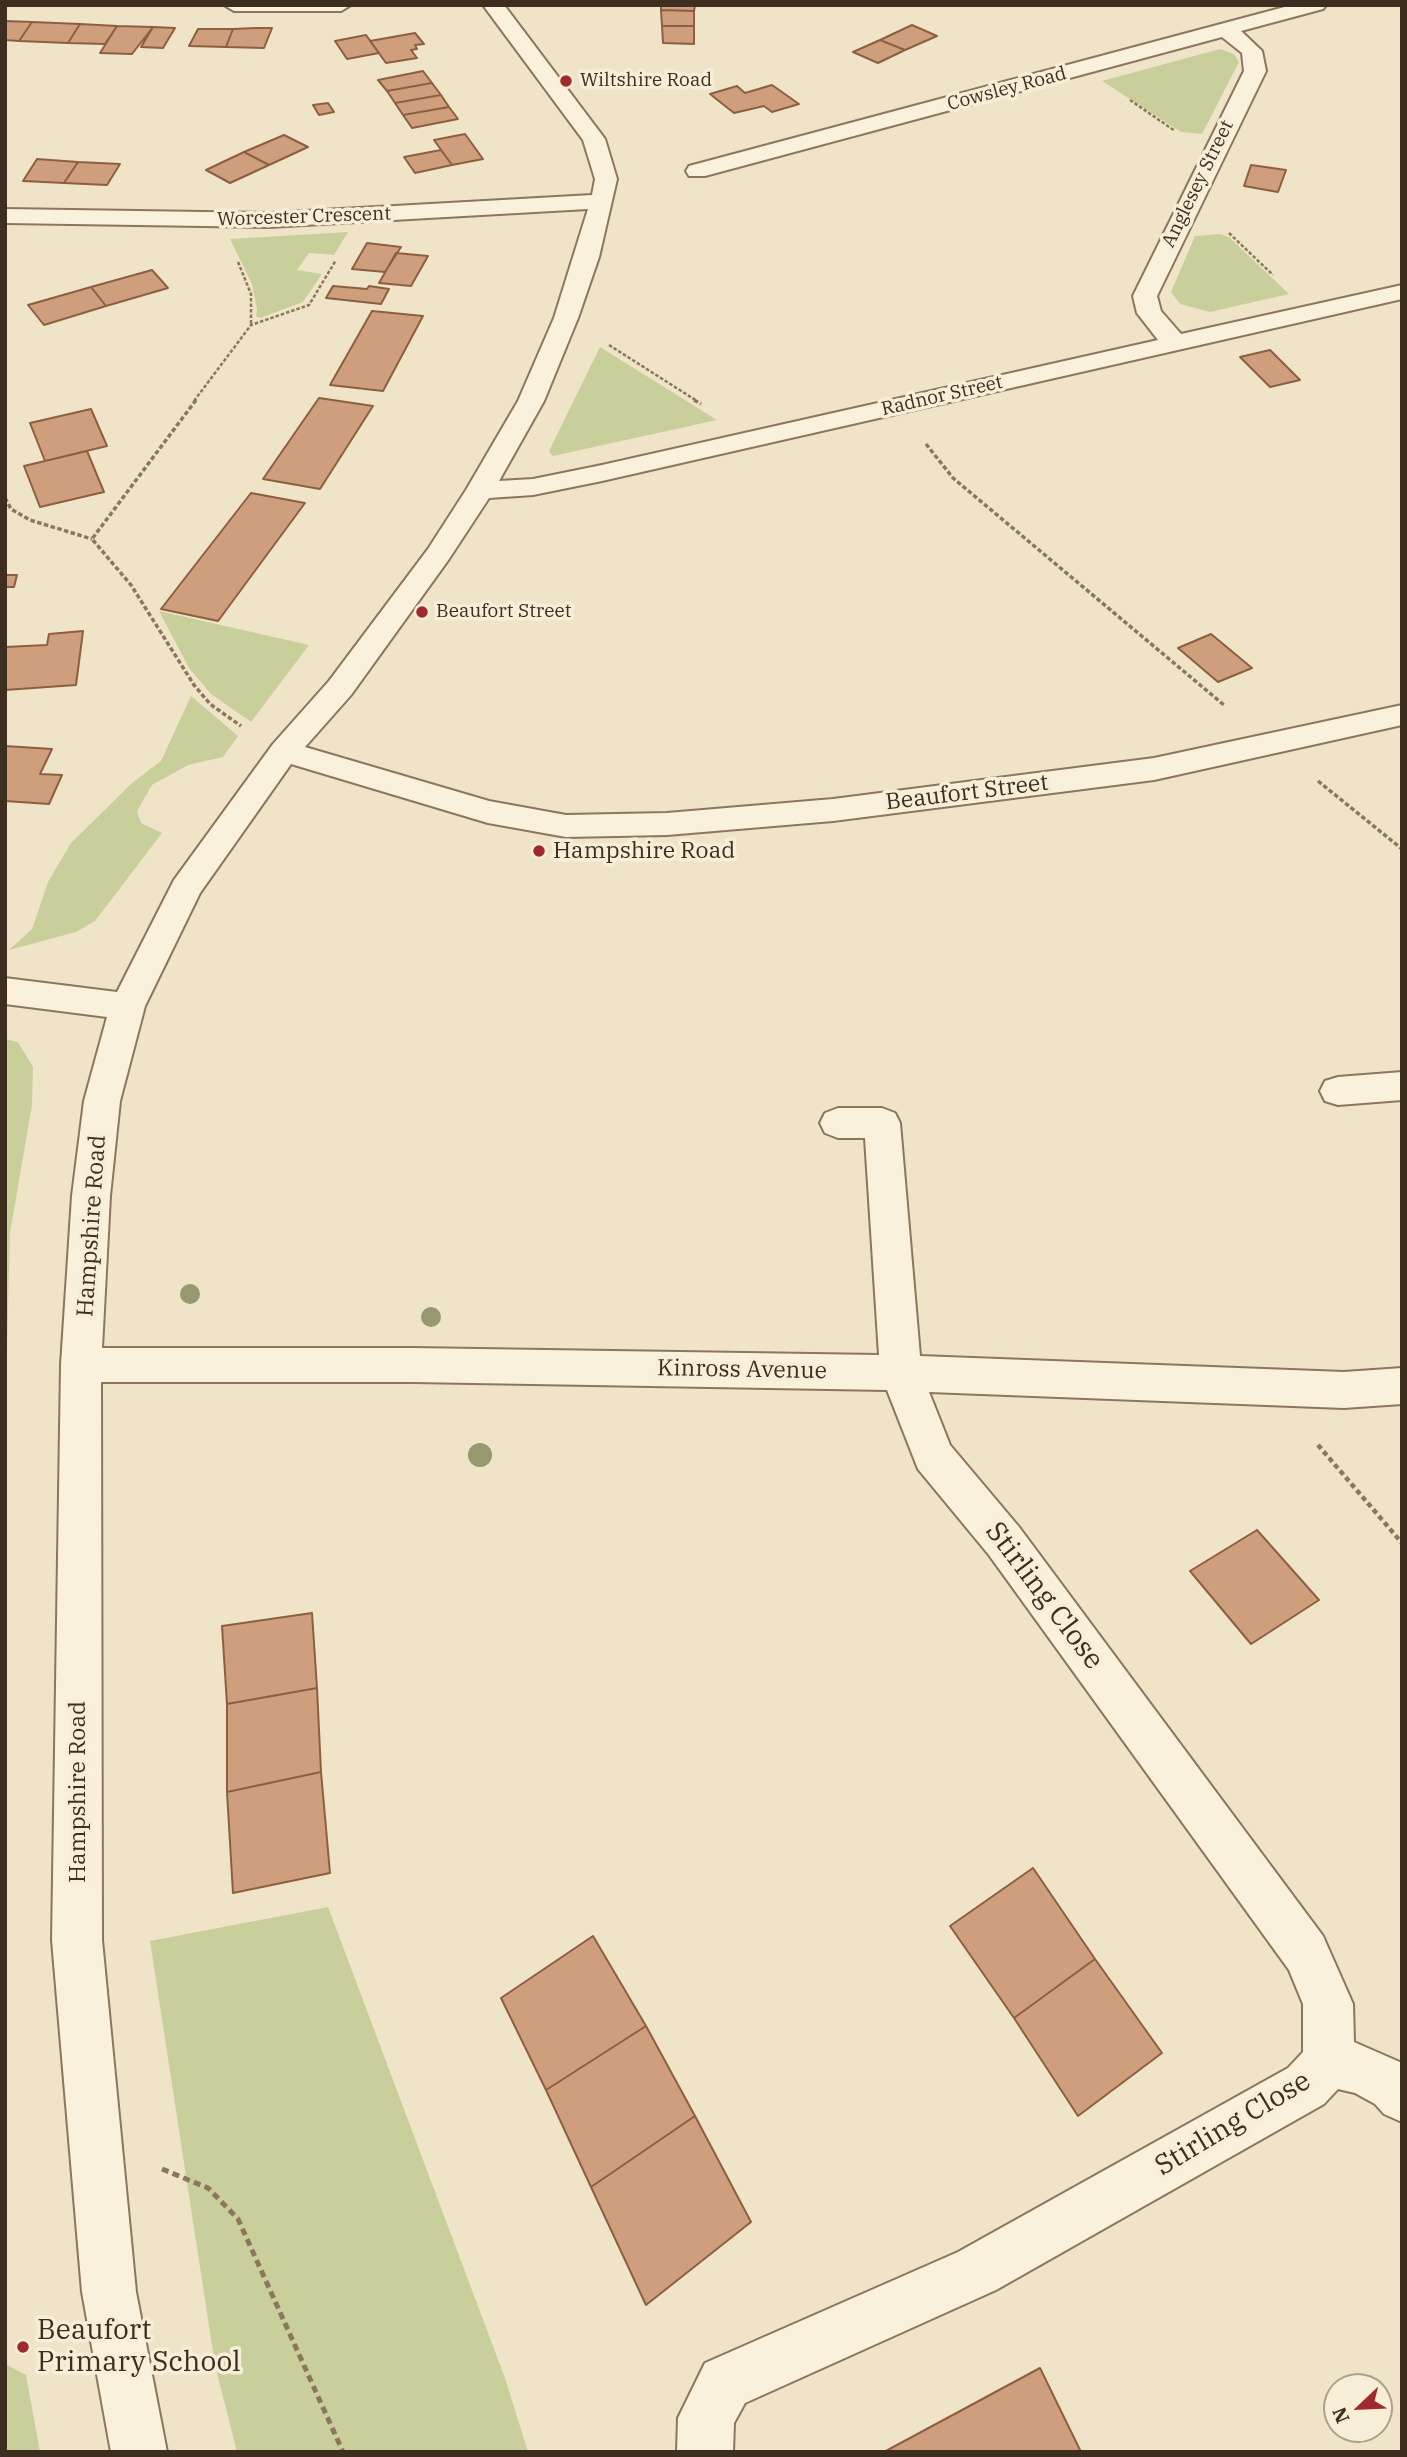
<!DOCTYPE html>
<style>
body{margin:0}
#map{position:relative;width:1407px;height:2457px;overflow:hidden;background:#f0e4c8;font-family:"IBM Plex Serif",serif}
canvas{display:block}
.frame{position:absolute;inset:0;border:7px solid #3d2e20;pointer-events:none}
.north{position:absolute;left:1323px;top:2373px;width:70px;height:70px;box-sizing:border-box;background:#f7eed8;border:2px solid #ada18e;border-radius:50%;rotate:247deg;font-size:19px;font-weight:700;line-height:28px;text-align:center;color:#3d2e20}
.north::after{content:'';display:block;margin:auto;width:24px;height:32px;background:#9e2a2b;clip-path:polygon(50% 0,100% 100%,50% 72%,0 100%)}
</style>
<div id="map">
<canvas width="1407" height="2457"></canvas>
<div class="frame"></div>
<div class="north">N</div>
</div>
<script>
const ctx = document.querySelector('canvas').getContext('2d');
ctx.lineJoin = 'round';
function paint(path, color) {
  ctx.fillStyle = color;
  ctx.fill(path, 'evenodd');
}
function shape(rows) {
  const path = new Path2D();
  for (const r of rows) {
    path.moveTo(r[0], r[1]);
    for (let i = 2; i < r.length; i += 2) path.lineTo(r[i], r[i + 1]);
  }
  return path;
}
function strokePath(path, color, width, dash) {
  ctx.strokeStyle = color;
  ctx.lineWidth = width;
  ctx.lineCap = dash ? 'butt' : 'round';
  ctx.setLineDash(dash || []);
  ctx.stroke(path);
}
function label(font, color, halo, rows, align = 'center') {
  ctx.font = font + ' "IBM Plex Serif",serif';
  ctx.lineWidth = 7;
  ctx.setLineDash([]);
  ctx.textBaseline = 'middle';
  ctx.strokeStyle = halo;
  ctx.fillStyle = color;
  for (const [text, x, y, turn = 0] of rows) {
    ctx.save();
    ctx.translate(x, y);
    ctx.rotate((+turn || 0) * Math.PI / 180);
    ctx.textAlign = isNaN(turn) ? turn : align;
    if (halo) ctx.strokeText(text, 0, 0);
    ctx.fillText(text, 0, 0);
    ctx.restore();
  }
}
const green = shape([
 [1220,49,1234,54,1239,62,1202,134,1181,132,1102,81],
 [348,232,334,255,309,253,297,270,322,274,303,302,260,318,256,316,257,309,252,284,230,239],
 [1220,234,1229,237,1289,294,1210,312,1180,304,1171,292,1195,236],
 [600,347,717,420,553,456,549,452,551,447],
 [159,611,309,645,251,722,211,694,189,668],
 [191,696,238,736,223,757,188,765,152,785,137,811,141,823,162,833,95,921,76,932,9,950,32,929,48,882,71,843,132,783,161,761],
 [5,1039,18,1042,33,1067,32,1105,10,1233,5,1426],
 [328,1907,505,2378,528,2452,237,2452,215,2365,150,1941],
 [5,2364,26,2375,40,2452,5,2452]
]);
const building = shape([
 [661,5,695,5,694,11,661,10,661,5],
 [661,10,694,11,694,26,662,26,661,10],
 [5,21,32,22,19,41,5,40,5,21],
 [32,22,80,24,68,43,19,41,32,22],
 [80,24,117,26,105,44,68,43,80,24],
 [912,25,937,36,905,50,880,40,912,25],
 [117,26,153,27,132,54,100,53,117,26],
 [662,26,694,26,694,44,663,43,662,26],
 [153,27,175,28,163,48,141,47,153,27],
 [256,28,272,28,264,48,226,47,233,29,256,28],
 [198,29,233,29,226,47,189,46,198,29],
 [415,33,424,44,415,45,417,49,411,50,417,58,386,63,370,41,415,33],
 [366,35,379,53,347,59,335,41,366,35],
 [880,40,905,50,878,63,853,52,880,40],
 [423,71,432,83,387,91,378,80,423,71],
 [432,83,441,95,395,103,387,91,432,83],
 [772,85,799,104,772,112,764,106,734,113,710,94,737,86,745,93,772,85],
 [441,95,449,107,403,115,395,103,441,95],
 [328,103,334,112,319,115,313,105,328,103],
 [449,107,458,119,412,128,403,115,449,107],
 [465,134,483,159,452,165,434,140,465,134],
 [284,135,308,147,269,165,244,152,284,135],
 [441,150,452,165,415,173,404,157,441,150],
 [244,152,269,165,230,183,206,170,244,152],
 [37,159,78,162,64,183,23,181,37,159],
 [78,162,120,164,107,185,64,183,78,162],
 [1251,165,1286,170,1278,192,1244,186,1251,165],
 [367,243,401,247,385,272,352,269,367,243],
 [396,253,428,256,411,286,379,283,396,253],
 [152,270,168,288,106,306,91,287,152,270],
 [333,286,367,289,369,286,389,289,381,304,326,298,333,286],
 [91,287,106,306,44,325,28,305,91,287],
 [372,311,423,316,383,391,330,385,372,311],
 [1270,350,1300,380,1270,387,1240,357,1270,350],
 [319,398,373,406,320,489,263,479,319,398],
 [91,409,107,446,45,461,30,423,91,409],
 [87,451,104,492,40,507,24,466,87,451],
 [251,493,305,503,218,621,161,609,251,493],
 [5,575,17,575,14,587,5,587,5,575],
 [83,631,76,685,5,690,5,647,47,645,49,634,83,631],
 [1211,634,1252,668,1218,682,1178,648,1211,634],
 [5,746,52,749,40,774,62,775,49,804,5,801,5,746],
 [1257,1530,1319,1600,1251,1644,1190,1571,1257,1530],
 [312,1613,317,1688,227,1704,222,1626,312,1613],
 [317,1688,321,1772,227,1792,227,1704,317,1688],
 [321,1772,330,1873,233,1893,227,1792,321,1772],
 [1033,1868,1095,1959,1014,2018,950,1926,1033,1868],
 [593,1936,646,2026,546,2090,501,1998,593,1936],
 [1095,1959,1162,2053,1078,2116,1014,2018,1095,1959],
 [646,2026,695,2116,591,2187,546,2090,646,2026],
 [695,2116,751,2222,646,2305,591,2187,695,2116],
 [1040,2368,1081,2452,884,2452,1040,2368]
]);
const pathFar3 = shape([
 [1130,100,1175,131],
 [1229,233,1273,275],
 [238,262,251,294,251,325],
 [609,345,697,401],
 [194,401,251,325,309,305,336,260]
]);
const pathFar2 = shape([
 [196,400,92,539,131,585,194,685,210,704,241,726],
 [694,400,701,404],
 [926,444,953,478,1224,705],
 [5,498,11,509,30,520,92,539],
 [1318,781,1402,849]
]);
const pathFar1 = shape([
 [1318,1445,1402,1543]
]);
const path = shape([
 [162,2169,208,2188,238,2219,343,2452]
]);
const minor = shape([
 [224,5,351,5,341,11,234,11,224,5],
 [483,5,504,5,605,139,617,179,599,257,578,318,544,401,499,481,533,479,602,465,1158,340,1137,313,1133,296,1244,71,1242,53,1222,37,705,176,689,176,686,171,689,166,1292,5,1326,5,1323,9,1241,31,1262,51,1266,71,1157,296,1161,311,1181,334,1402,285,1402,299,602,481,533,495,489,498,449,559,351,695,305,747,489,801,566,815,667,813,833,799,1154,758,1402,705,1402,725,1154,780,833,821,667,835,566,837,488,823,291,764,200,893,145,1006,120,1101,110,1196,102,1348,413,1348,879,1355,865,1138,838,1138,825,1133,820,1123,825,1113,838,1108,882,1108,895,1113,900,1123,920,1356,1344,1372,1402,1368,1402,1404,1344,1408,929,1392,950,1445,1019,1527,1323,1936,1353,2004,1354,2042,1402,2063,1402,2122,1384,2114,1375,2104,1355,2093,1338,2089,1324,2104,996,2290,745,2403,734,2423,733,2452,677,2452,678,2418,705,2363,958,2252,1288,2068,1303,2052,1303,2004,1289,1970,989,1555,918,1469,887,1390,413,1382,101,1382,102,1940,136,2292,167,2452,111,2452,82,2292,52,1940,61,1365,72,1196,84,1101,107,1017,5,1004,5,978,117,992,174,880,273,744,329,681,428,549,466,490,518,401,554,318,588,209,269,227,5,223,5,209,269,213,592,195,595,179,583,140,483,5],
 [1402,1072,1402,1100,1338,1105,1325,1101,1320,1091,1325,1081,1338,1077,1402,1072]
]);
const trees = [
 [190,1294,10],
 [431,1317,10],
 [480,1455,12]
];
const markers = [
 [566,81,7,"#9e2a2b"],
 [422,612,7,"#9e2a2b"],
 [539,851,7,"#9e2a2b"],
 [23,2347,7,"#9e2a2b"]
];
const farPoinames = [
 ["Wiltshire Road",580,81],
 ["Beaufort Street",436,612]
];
const farStreetnames = [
 ["Cowsley Road",1007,89,-15],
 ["Anglesey Street",1198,184,-64],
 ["Worcester Crescent",304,217,-2],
 ["Radnor Street",942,396,-13]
];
const streetNames = [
 ["Beaufort Street",967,793,-7],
 ["Hampshire Road",92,1226,-86],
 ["Kinross Avenue",742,1370,1],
 ["Hampshire Road",78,1792,-90]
];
const poiNames = [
 ["Hampshire Road",553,851]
];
const nearStreetnames = [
 ["Stirling Close",1044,1596,53],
 ["Stirling Close",1233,2124,-31]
];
const nearPoinames = [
 ["Beaufort",37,2331],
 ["Primary School",37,2363]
];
paint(green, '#c9cf9b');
paint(building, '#cf9f7d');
strokePath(building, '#8d5f41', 2);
strokePath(minor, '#8d765c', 4);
strokePath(pathFar3, '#8d765c', 2.5, [3.5, 2]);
strokePath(pathFar2, '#8d765c', 3.5, [4.5, 2.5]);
strokePath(pathFar1, '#8d765c', 4.5, [5, 3.5]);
strokePath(path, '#8d765c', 5, [7, 4.5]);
paint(minor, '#faf1dc');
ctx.fillStyle = '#96986f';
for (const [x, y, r] of trees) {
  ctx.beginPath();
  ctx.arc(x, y, r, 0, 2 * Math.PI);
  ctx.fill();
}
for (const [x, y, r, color] of markers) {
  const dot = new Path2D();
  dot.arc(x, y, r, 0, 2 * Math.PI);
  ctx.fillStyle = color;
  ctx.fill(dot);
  strokePath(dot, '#f7eed8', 2.5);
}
label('19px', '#3d2e20', '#f7eed8', farPoinames, 'left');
label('19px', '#3d2e20', '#f7eed8', farStreetnames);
label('23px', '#3d2e20', '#f7eed8', streetNames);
label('23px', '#3d2e20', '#f7eed8', poiNames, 'left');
label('28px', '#3d2e20', '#f7eed8', nearStreetnames);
label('28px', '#3d2e20', '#f7eed8', nearPoinames, 'left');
</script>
